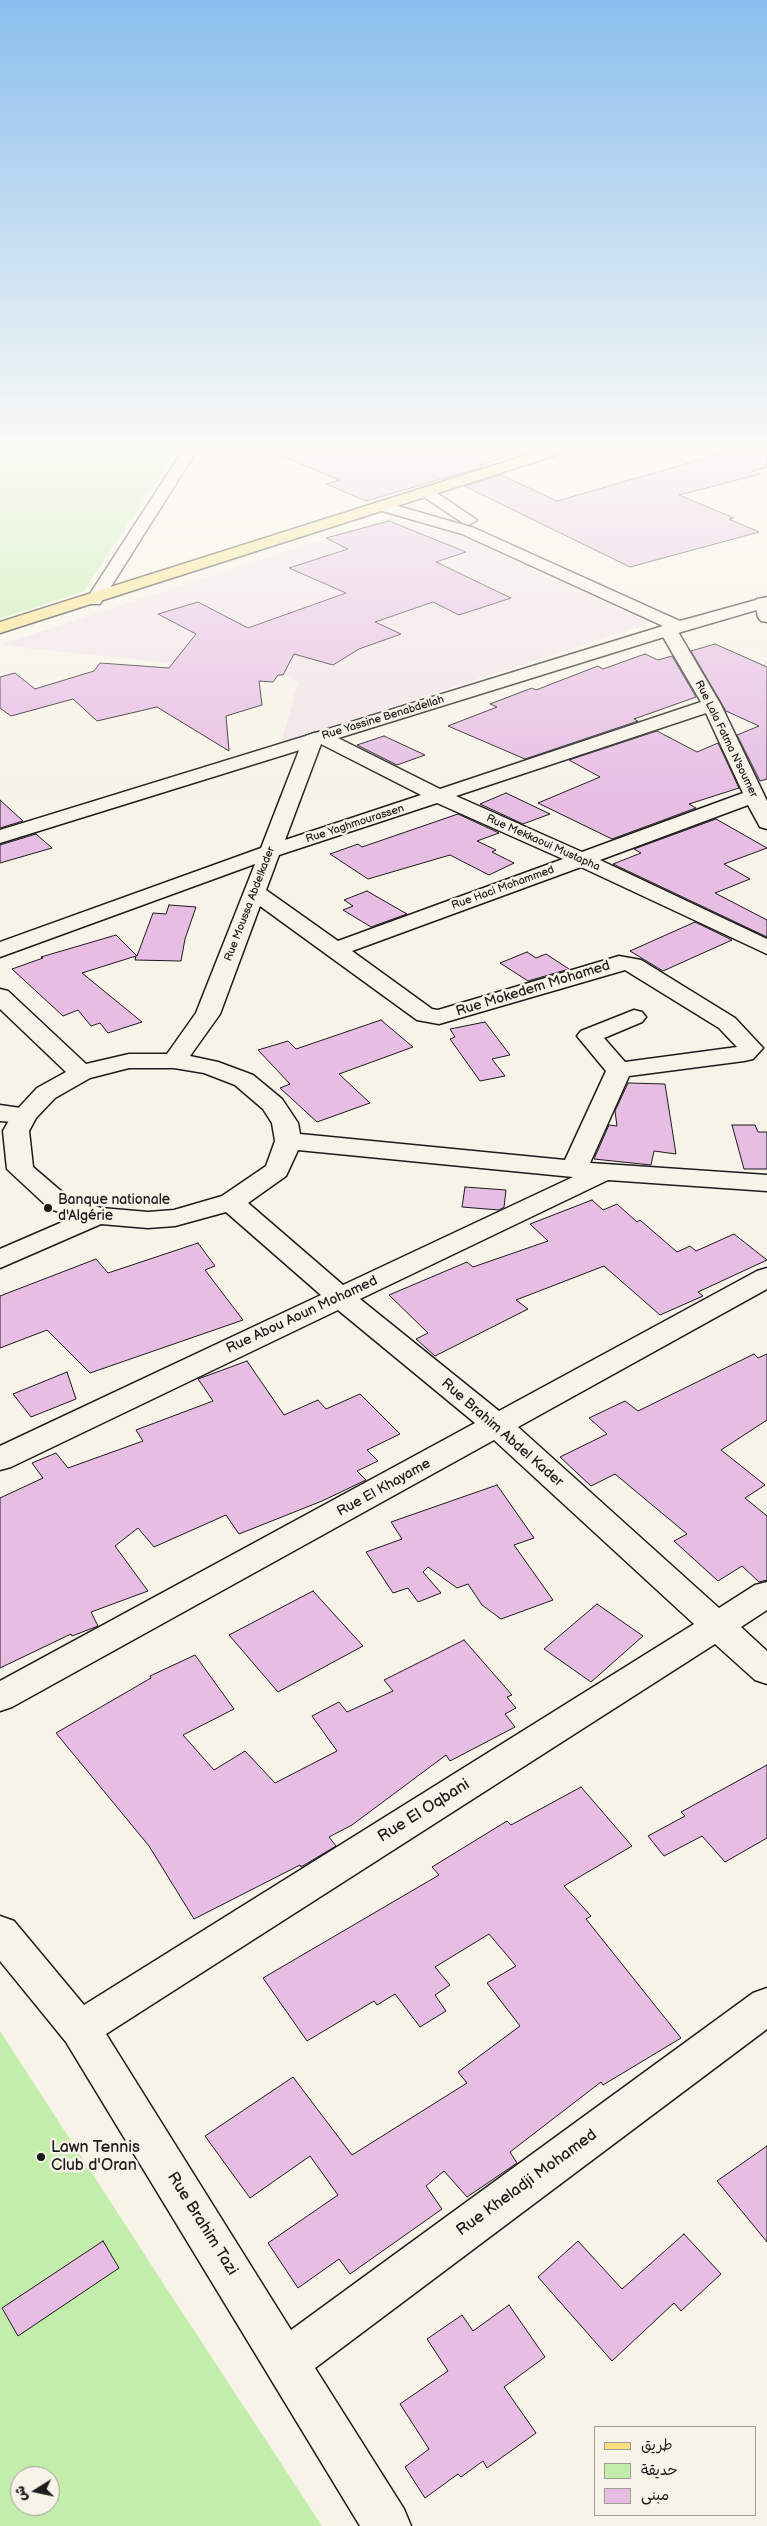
<!DOCTYPE html>
<meta charset="utf-8">
<style>
body{margin:0}
#map{position:relative;width:767px;height:2526px;overflow:hidden;background:#f7f3e8;font-family:"Balsamiq Sans","Playpen Sans Arabic",sans-serif}
canvas{display:block}
.legend{position:absolute;left:594px;top:2426px;width:162px;height:90px;box-sizing:border-box;background:#f7f3e8;border:1px solid #9f9d96;margin:0;padding:6px 9px;list-style:none;font-size:15px;color:#1c1c1c}
.legend li{display:flex;align-items:center;gap:10px;height:25px}
.legend b{width:25px;border:1px solid #9f9d96}
.north{position:absolute;left:10px;top:2466px;width:50px;height:50px;box-sizing:border-box;background:#f7f3e8;border:1px solid #9f9d96;border-radius:50%;rotate:260deg;font-size:14px;font-weight:700;line-height:20px;text-align:center;color:#1c1c1c}
.north::after{content:'';display:block;margin:auto;width:18px;height:22px;background:#1c1c1c;clip-path:polygon(50% 0,100% 100%,50% 72%,0 100%)}
</style>
<div id="map">
<canvas width="767" height="2526"></canvas>
<ul class="legend">
<li><b style="height:6px;background:#fbe080"></b>طريق</li>
<li><b style="height:14px;background:#c2edaa"></b>حديقة</li>
<li><b style="height:14px;background:#e7bde4"></b>مبنى</li>
</ul>
<div class="north">ش</div>
</div>
<script>
const ctx = document.querySelector('canvas').getContext('2d');
ctx.lineJoin = 'round';
function paint(path, color) {
  ctx.fillStyle = color;
  ctx.fill(path, 'evenodd');
}
function shape(rows) {
  const path = new Path2D();
  for (const r of rows) {
    path.moveTo(r[0], r[1]);
    for (let i = 2; i < r.length; i += 2) path.lineTo(r[i], r[i + 1]);
  }
  return path;
}
function strokePath(path, color, width, dash) {
  ctx.strokeStyle = color;
  ctx.lineWidth = width;
  ctx.lineCap = dash ? 'butt' : 'round';
  ctx.setLineDash(dash || []);
  ctx.stroke(path);
}
function label(font, color, halo, rows, align = 'center') {
  ctx.font = font + ' "Balsamiq Sans",sans-serif';
  ctx.lineWidth = 5;
  ctx.setLineDash([]);
  ctx.textBaseline = 'middle';
  ctx.strokeStyle = halo;
  ctx.fillStyle = color;
  for (const [text, x, y, turn = 0] of rows) {
    ctx.save();
    ctx.translate(x, y);
    ctx.rotate((+turn || 0) * Math.PI / 180);
    ctx.textAlign = isNaN(turn) ? turn : align;
    if (halo) ctx.strokeText(text, 0, 0);
    ctx.fillText(text, 0, 0);
    ctx.restore();
  }
}
const built = shape([
 [389,518,454,534,650,623,281,743,298,683,289,676,0,645]
]);
const green = shape([
 [0,447,179,447,84,591,0,619],
 [0,2031,163,2283,322,2526,0,2526],
 [20,2476,50,2476,50,2506,20,2506]
]);
const building = shape([
 [261,447,521,447,522,452,480,465,483,467,366,501,326,484,339,480,261,447],
 [744,447,767,447,767,467,753,471,760,474,679,495,734,518,729,519,759,532,630,567,464,486,501,475,557,501,744,447],
 [389,521,466,552,436,562,511,598,459,615,433,602,375,622,401,634,359,649,333,665,294,654,283,675,278,675,273,682,259,681,262,705,226,716,229,751,157,707,97,721,73,699,11,716,0,708,0,677,15,673,35,689,94,671,100,663,169,668,196,634,158,614,198,602,248,628,346,593,289,568,348,549,326,538,389,521],
 [715,644,767,667,767,779,760,781,737,735,759,726,726,711,691,651,715,644],
 [645,654,658,660,672,656,696,697,634,719,638,721,525,759,448,726,497,707,490,704,532,688,536,690,598,666,603,669,645,654],
 [657,731,697,752,718,743,739,788,689,804,696,808,612,839,538,803,600,777,569,760,657,731],
 [384,736,425,755,397,765,357,745,384,736],
 [506,793,550,814,523,824,480,804,506,793],
 [0,800,23,821,0,828,0,800],
 [458,814,499,833,477,841,496,850,492,852,514,863,489,875,450,855,368,879,330,854,358,844,362,847,458,814],
 [716,819,767,848,724,864,750,879,715,893,767,920,767,937,613,864,641,853,634,849,716,819],
 [36,834,52,848,0,863,0,845,36,834],
 [367,891,407,914,371,927,343,910,353,906,344,900,367,891],
 [169,905,196,907,185,939,181,961,135,960,136,956,82,973,142,1022,108,1033,100,1023,91,1026,78,1010,63,1016,12,969,43,958,41,957,116,935,137,956,153,913,166,914,169,905],
 [695,922,732,940,663,971,630,951,695,922],
 [527,952,536,958,546,954,569,969,528,981,500,963,527,952],
 [381,1020,413,1047,339,1074,370,1103,317,1122,280,1088,290,1084,258,1050,288,1041,296,1049,381,1020],
 [485,1022,510,1055,492,1059,505,1076,480,1081,450,1039,455,1037,450,1029,485,1022],
 [628,1083,665,1084,676,1154,654,1151,651,1165,594,1159,609,1125,617,1126,615,1111,628,1083],
 [732,1125,755,1125,758,1132,767,1132,767,1169,744,1169,732,1125],
 [465,1187,506,1190,504,1207,499,1210,462,1207,465,1187],
 [592,1200,603,1210,617,1204,637,1222,640,1220,677,1252,690,1246,696,1251,734,1234,767,1260,698,1292,703,1296,660,1315,604,1266,516,1300,528,1309,435,1356,416,1339,428,1333,389,1295,467,1262,473,1267,548,1241,530,1224,592,1200],
 [198,1243,215,1266,205,1270,243,1320,90,1373,47,1330,0,1348,0,1296,96,1259,108,1273,198,1243],
 [754,1354,758,1358,767,1354,767,1420,721,1450,765,1485,745,1498,767,1516,767,1580,759,1582,742,1566,718,1581,674,1541,687,1534,615,1474,591,1486,560,1457,607,1434,589,1418,625,1401,638,1411,754,1354],
 [247,1361,284,1415,318,1400,326,1409,360,1394,400,1434,367,1450,378,1461,357,1471,366,1480,322,1501,239,1534,226,1515,154,1547,138,1528,115,1546,148,1591,91,1612,98,1626,72,1636,71,1634,0,1668,0,1498,43,1478,32,1463,56,1453,68,1468,143,1441,136,1430,213,1401,198,1379,247,1361],
 [67,1372,76,1399,31,1417,13,1394,67,1372],
 [497,1485,534,1538,514,1545,553,1600,501,1619,482,1605,468,1584,457,1588,428,1567,423,1572,441,1593,418,1602,408,1588,393,1593,366,1552,402,1539,391,1522,497,1485],
 [313,1591,363,1646,278,1692,229,1635,313,1591],
 [597,1604,643,1636,591,1682,544,1649,597,1604],
 [464,1640,512,1695,507,1697,516,1708,505,1714,515,1727,450,1761,446,1755,352,1825,329,1837,336,1846,301,1867,300,1865,194,1919,149,1846,56,1733,151,1678,150,1676,195,1655,234,1709,183,1735,214,1770,245,1751,275,1783,337,1751,312,1716,339,1702,347,1712,393,1691,384,1680,464,1640],
 [767,1765,767,1838,725,1862,702,1836,664,1856,648,1836,685,1816,681,1812,767,1765],
 [581,1787,632,1846,564,1886,591,1916,586,1919,681,2038,603,2085,601,2082,510,2152,517,2163,467,2197,444,2171,426,2186,442,2209,350,2274,339,2259,298,2288,268,2243,338,2195,310,2156,250,2198,205,2136,293,2077,352,2155,467,2083,458,2072,520,2026,487,1983,516,1966,489,1934,435,1967,450,1985,435,1995,446,2011,420,2027,395,1994,377,2005,374,2001,307,2041,263,1978,439,1875,432,1867,507,1821,511,1825,581,1787],
 [767,2146,767,2242,717,2181,767,2146],
 [684,2234,721,2274,681,2311,674,2303,612,2361,538,2277,578,2241,622,2289,684,2234],
 [103,2241,119,2268,18,2336,2,2308,103,2241],
 [509,2305,545,2357,504,2387,536,2433,487,2468,483,2461,461,2477,458,2474,425,2498,405,2467,429,2449,400,2404,448,2371,427,2339,462,2315,473,2331,509,2305]
]);
const street = shape([
 [185,447,199,447,100,604,88,604,86,600,185,447],
 [763,598,767,599,767,622,761,621,758,617,755,603,757,599,763,598],
 [668,625,674,626,677,630,721,705,767,801,767,829,760,827,748,805,600,860,767,939,767,954,581,867,352,951,432,1009,438,1010,619,956,641,960,735,1018,763,1048,753,1059,744,1061,629,1076,590,1163,767,1175,767,1191,608,1180,360,1299,499,1411,757,1271,767,1268,767,1289,518,1427,719,1608,755,1585,767,1582,767,1610,741,1627,767,1651,767,1684,755,1680,715,1644,106,2034,291,2330,753,1993,767,1988,767,2029,315,2368,404,2509,411,2526,360,2526,66,2042,0,1961,0,1916,14,1921,84,2005,694,1624,494,1440,12,1707,0,1711,0,1681,475,1423,338,1310,11,1467,0,1470,0,1446,321,1295,226,1212,175,1226,148,1228,101,1224,0,1268,0,1249,74,1217,50,1209,7,1169,3,1131,12,1115,37,1088,66,1072,0,1009,0,989,8,991,86,1064,129,1054,167,1054,196,1013,255,864,0,957,0,942,261,848,303,740,306,736,314,733,328,733,440,789,701,702,659,630,662,626,668,625],
 [706,713,743,793,582,852,456,796,706,713],
 [321,744,421,795,285,840,321,744],
 [437,803,563,859,338,941,266,890,279,855,437,803],
 [260,906,417,1020,439,1024,625,970,719,1028,737,1047,625,1062,604,1038,642,1022,646,1017,642,1012,634,1010,581,1031,577,1036,606,1071,565,1160,300,1134,298,1123,282,1099,253,1075,218,1062,190,1056,220,1014,260,906],
 [129,1068,174,1068,204,1073,235,1085,263,1109,272,1123,275,1141,266,1166,222,1196,174,1210,148,1212,101,1208,68,1197,33,1167,29,1131,36,1118,55,1098,90,1078,129,1068],
 [298,1150,573,1177,343,1285,248,1203,286,1176,298,1150]
]);
const secondary = shape([
 [426,487,431,489,477,520,469,525,463,523,421,495,418,492,426,487],
 [384,502,474,528,680,621,767,597,767,607,664,637,0,843,0,830,663,626,462,534,379,510,376,507,379,504,384,502],
 [0,1105,34,1110,38,1115,34,1120,25,1123,0,1121,0,1105]
]);
const primary = shape([
 [552,447,574,447,572,450,0,633,0,622,552,447]
]);
const markers = [
 [48,1208,5,"#1c1c1c"],
 [41,2157,5,"#1c1c1c"]
];
const farStreetnames = [
 ["Rue Yassine Benabdellah",383,718,-17],
 ["Rue Lala Fatma N'soumer",726,739,64],
 ["Rue Yaghmourassen",355,824,-18],
 ["Rue Mekkaoui Mustapha",543,843,24],
 ["Rue Haci Mohammed",503,888,-20],
 ["Rue Moussa Abdelkader",250,904,-69]
];
const streetNames = [
 ["Rue Mokedem Mohamed",533,989,-17],
 ["Rue Abou Aoun Mohamed",302,1315,-25],
 ["Rue Brahim Abdel Kader",502,1433,41],
 ["Rue El Khayame",384,1488,-29]
];
const poiNames = [
 ["Banque nationale",58,1200],
 ["d'Algérie",58,1216]
];
const nearStreetnames = [
 ["Rue El Oqbani",424,1811,-32],
 ["Rue Kheladji Mohamed",527,2183,-36],
 ["Rue Brahim Tazi",202,2224,58]
];
const nearPoinames = [
 ["Lawn Tennis",51,2148],
 ["Club d'Oran",51,2166]
];
paint(built, '#f2e3e7');
paint(green, '#c2edaa');
paint(building, '#e7bde4');
strokePath(building, '#1c1c1c', 1);
strokePath(street, '#1c1c1c', 3);
strokePath(secondary, '#1c1c1c', 3);
strokePath(primary, '#1c1c1c', 3);
paint(street, '#f7f3e8');
paint(secondary, '#f7f3e8');
paint(primary, '#fbe080');
const sky = ctx.createLinearGradient(0, 0, 0, 801);
sky.addColorStop(0, '#8abeee');
sky.addColorStop(0.56, '#fbfaf5');
sky.addColorStop(1, '#fbfaf500');
ctx.fillStyle = sky;
ctx.fillRect(0, 0, 767, 801);
for (const [x, y, r, color] of markers) {
  const dot = new Path2D();
  dot.arc(x, y, r, 0, 2 * Math.PI);
  ctx.fillStyle = color;
  ctx.fill(dot);
  strokePath(dot, '#f7f3e8', 2);
}
label('11px', '#1c1c1c', '#f7f3e8', farStreetnames);
label('14px', '#1c1c1c', '#f7f3e8', streetNames);
label('14px', '#1c1c1c', '#f7f3e8', poiNames, 'left');
label('16px', '#1c1c1c', '#f7f3e8', nearStreetnames);
label('16px', '#1c1c1c', '#f7f3e8', nearPoinames, 'left');
</script>
